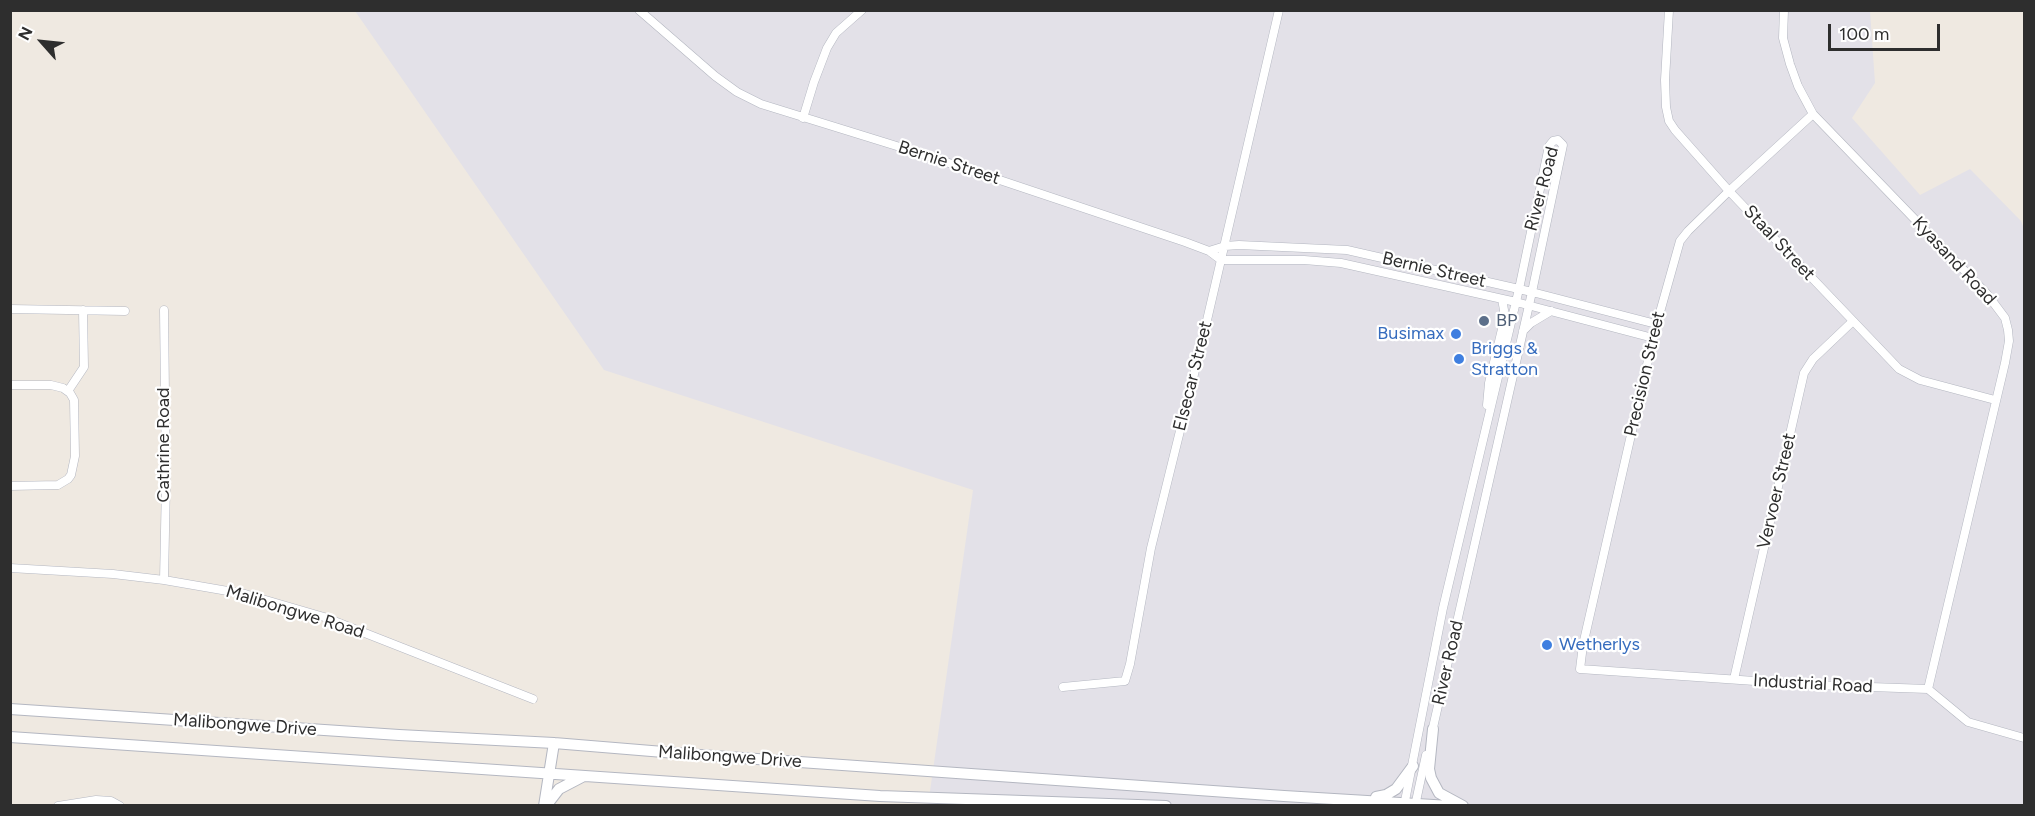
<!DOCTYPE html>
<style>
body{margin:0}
#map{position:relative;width:2035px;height:816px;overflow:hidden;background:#efe9e1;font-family:Figtree,sans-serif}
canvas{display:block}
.frame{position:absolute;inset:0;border:12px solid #2e2e2e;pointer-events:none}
.north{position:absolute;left:12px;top:12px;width:60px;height:60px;-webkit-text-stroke:4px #fff;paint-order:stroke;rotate:297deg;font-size:16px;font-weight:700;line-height:24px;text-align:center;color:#2e2e2e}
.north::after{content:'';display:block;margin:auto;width:21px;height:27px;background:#2e2e2e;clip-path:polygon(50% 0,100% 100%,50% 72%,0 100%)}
.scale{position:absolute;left:1828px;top:24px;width:112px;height:27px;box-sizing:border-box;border:3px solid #2e2e2e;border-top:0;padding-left:8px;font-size:18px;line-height:21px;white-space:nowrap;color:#2e2e2e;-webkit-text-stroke:4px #fff;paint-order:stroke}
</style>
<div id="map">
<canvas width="2035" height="816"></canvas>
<div class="frame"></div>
<div class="north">N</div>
<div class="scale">100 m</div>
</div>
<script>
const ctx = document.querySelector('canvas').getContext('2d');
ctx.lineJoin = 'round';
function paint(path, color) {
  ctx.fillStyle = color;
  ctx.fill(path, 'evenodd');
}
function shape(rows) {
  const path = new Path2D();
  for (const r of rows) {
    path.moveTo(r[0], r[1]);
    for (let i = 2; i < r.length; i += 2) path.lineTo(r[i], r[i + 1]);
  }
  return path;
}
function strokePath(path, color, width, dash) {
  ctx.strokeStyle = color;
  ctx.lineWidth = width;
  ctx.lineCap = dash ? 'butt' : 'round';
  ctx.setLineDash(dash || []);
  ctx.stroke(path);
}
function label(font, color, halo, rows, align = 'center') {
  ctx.font = font + ' Figtree,sans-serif';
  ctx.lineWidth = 4.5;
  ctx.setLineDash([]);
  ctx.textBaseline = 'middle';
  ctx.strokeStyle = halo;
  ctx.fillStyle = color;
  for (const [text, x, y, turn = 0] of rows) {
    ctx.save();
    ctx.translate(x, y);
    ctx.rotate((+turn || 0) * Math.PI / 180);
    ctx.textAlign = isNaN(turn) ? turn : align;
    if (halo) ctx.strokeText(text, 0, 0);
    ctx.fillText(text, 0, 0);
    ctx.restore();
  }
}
const industrial = shape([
 [355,11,1870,11,1875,83,1852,118,1920,195,1970,169,2021,221,2024,229,2024,805,928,805,973,490,604,370]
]);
const street = shape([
 [639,10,715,76,737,92,761,104,916,152,1185,242,1209,251,1221,260,1304,260,1341,263,1516,302,1653,338],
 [1669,10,1665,80,1666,107,1669,121,1675,130,1729,191,1899,369,1920,380,1995,400],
 [1784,10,1783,38,1790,64,1798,86,1813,114,1987,294,2005,318,2008,330,2009,341,2005,363,1928,689],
 [1813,114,1729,191,1688,231,1680,241,1655,330,1583,645,1580,669,1813,685,1928,689,1968,722,2024,738],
 [803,118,814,82,827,48,836,33,862,10],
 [1209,251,1225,246,1239,245,1347,250,1532,292,1656,324],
 [10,309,125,311],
 [1523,331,1531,323,1551,311],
 [10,385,51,385,63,388,70,393,74,400,75,456,71,475,68,479,58,485,10,486],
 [68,391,84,367,83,310],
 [1487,405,1489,383,1503,325,1504,310,1502,299],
 [10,568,113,574,164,580,245,594,324,617,533,699],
 [164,580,166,482,164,310],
 [1734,679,1804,373,1813,359,1853,321],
 [1063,687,1125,681,1130,664,1151,548,1201,346,1279,10],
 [58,806,96,800,111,801,120,806],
 [1404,806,1443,608,1519,289,1549,146,1553,141,1558,140,1563,145,1532,292,1432,732],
 [1415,806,1426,755]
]);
const secondary = shape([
 [10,709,399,735,554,743,700,755,1284,796,1450,806],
 [1433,729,1429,769,1431,778,1439,793,1463,806],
 [10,737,880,796,1166,806],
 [1376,797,1386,795,1396,789,1413,766],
 [544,806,554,743],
 [546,806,559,789,582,777]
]);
const markers = [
 [1484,321,6,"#5c6f8a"],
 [1456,334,6,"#3f7fe0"],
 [1459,359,6,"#3f7fe0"],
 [1547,645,6,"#3f7fe0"]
];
const streetNames = [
 ["Bernie Street",949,163,18],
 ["River Road",1542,189,-75],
 ["Staal Street",1779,243,47],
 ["Kyasand Road",1954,261,47],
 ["Bernie Street",1434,270,13],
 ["Precision Street",1645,374,-77],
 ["Elsecar Street",1193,376,-76],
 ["Cathrine Road",164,445,-90],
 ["Vervoer Street",1777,491,-77],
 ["Malibongwe Road",295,612,17],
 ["River Road",1448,663,-77],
 ["Industrial Road",1813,684,3],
 ["Malibongwe Drive",245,725,4],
 ["Malibongwe Drive",730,757,4]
];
const serviceNames = [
 ["BP",1496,321]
];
const shopNames = [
 ["Busimax",1444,334,"right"],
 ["Briggs &",1471,349],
 ["Stratton",1471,370],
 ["Wetherlys",1559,645]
];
paint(industrial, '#e3e1e8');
strokePath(street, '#b4b7c1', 9);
strokePath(secondary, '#b4b7c1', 12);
strokePath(street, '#fff', 8);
strokePath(secondary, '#fff', 10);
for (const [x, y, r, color] of markers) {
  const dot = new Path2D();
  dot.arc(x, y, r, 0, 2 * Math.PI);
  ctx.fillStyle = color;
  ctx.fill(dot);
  strokePath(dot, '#fff', 2);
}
label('18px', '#2e2e2e', '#fff', streetNames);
label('18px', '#4e5e75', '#fff', serviceNames, 'left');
label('18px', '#366cbe', '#fff', shopNames, 'left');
</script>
